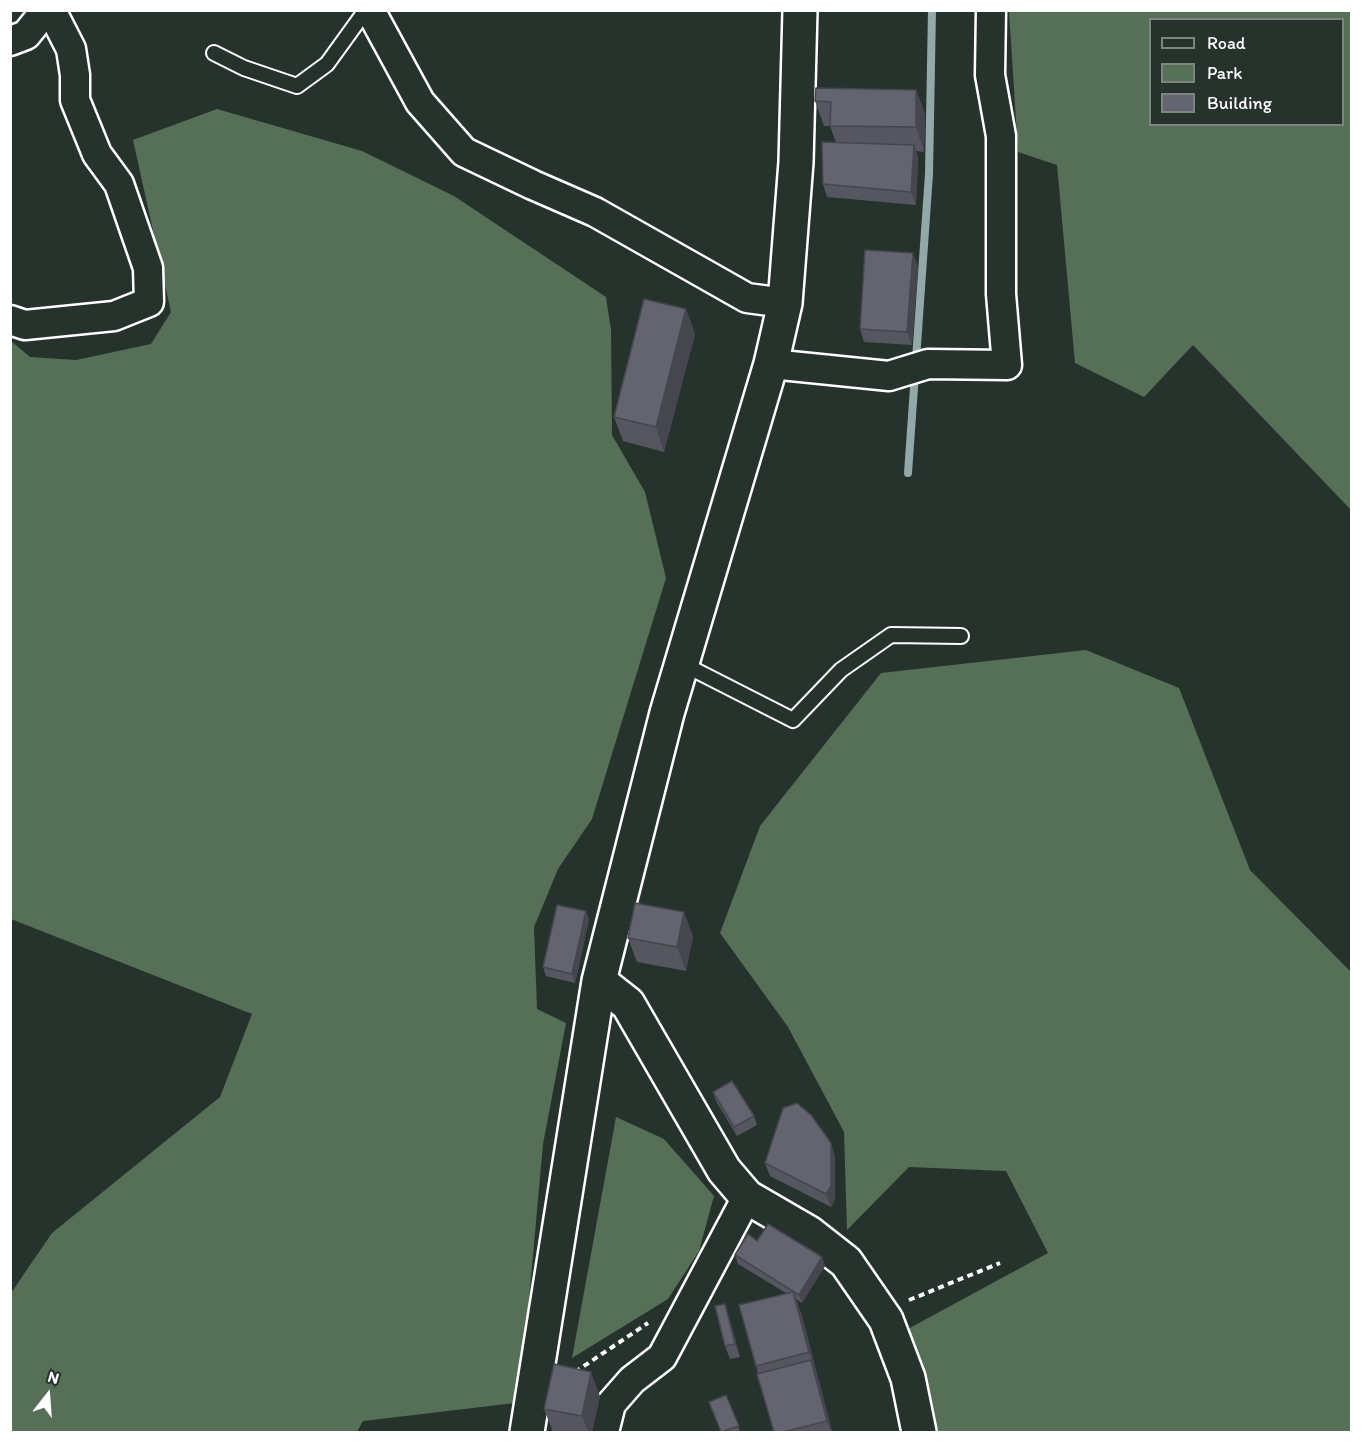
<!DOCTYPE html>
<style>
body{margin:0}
#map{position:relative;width:1362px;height:1443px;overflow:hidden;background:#26332d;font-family:Itim,sans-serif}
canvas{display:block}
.frame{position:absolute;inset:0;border:12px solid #fff;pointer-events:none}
.legend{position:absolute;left:1149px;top:18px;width:195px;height:108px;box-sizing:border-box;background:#26332d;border:2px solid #7d8581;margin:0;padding:8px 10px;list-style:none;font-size:18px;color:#fff}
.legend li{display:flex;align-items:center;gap:12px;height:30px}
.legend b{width:30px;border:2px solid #7d8581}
.north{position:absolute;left:18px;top:1365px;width:60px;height:60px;-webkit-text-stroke:4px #26332d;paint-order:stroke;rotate:17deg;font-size:16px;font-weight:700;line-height:24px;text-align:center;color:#fff}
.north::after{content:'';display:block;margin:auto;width:21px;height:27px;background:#fff;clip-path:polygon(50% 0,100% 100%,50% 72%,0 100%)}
</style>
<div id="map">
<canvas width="1362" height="1443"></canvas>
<div class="frame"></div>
<ul class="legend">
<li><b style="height:8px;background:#26332d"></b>Road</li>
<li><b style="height:16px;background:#557056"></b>Park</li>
<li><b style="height:16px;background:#646471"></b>Building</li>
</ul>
<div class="north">N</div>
</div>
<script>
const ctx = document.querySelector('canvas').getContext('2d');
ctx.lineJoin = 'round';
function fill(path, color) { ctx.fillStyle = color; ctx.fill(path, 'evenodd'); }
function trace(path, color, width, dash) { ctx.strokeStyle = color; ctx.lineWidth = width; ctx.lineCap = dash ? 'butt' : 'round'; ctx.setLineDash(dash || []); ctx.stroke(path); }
fill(new Path2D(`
 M1009 11H1351V510L1193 345 1144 397 1075 363 1057 165 1018 152ZM1150 20H1342V124H1150Z
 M217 109 362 151 454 196 606 297 611 330 612 435 645 492 666 578 592 819 558 869 534 927 537 1009 566 1023 543 1144 527 1322 515 1403 363 1421 357 1432H11V1293L52 1233 220 1097 252 1014 11 919 10 340 30 357 76 360 151 344 171 312 133 140Z
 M1086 650 1179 688 1250 870 1351 972V1432H930L906 1330 1048 1253 1006 1171 909 1167 847 1230 844 1132 788 1027 720 933 760 826 881 673Z
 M616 1117 664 1139 714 1196 699 1251 668 1299 572 1358Z`), '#557056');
trace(new Path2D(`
 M908 473 929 174 932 10`), '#92a8a9', 8);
const service = new Path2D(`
 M214 53 244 68 297 86 327 64 366 10
 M681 663 793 720 841 670 891 635 961 636`);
const minor = new Path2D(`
 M370 10 420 102 464 152 533 185 595 212 747 298 785 303
 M10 41 26 35 46 10
 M10 320 25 325 114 316 149 302 148 268 119 184 97 154 75 100V75L71 49 51 10
 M771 364 889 376 928 364 1007 365 1001 294V136L990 75 991 10
 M604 1432 611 1404 632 1380 662 1357 747 1197`);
const tertiary = new Path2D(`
 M599 981 628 1004 724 1170 747 1197 809 1233 846 1262 886 1320 908 1378 919 1432
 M527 1432 599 981 667 713 771 364 785 303 796 162 800 10`);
trace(service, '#fff', 18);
trace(minor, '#fff', 33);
trace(tertiary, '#fff', 38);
trace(new Path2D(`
 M909 1300 1000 1263
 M575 1372 648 1323`), '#fff', 4, [6, 4.5]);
trace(service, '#26332d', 14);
trace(minor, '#26332d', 28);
trace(tertiary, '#26332d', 33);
fill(new Path2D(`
 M916 90 925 114 924 152 916 151 918 158 916 205 827 197 823 184 836 143 830 126H824L815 101Z
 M918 266 912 345 864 342 860 329Z
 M686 309 695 334 664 452 623 441 614 417Z
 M586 911 589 920 575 983 546 976 543 967Z
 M693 936 686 971 637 962 628 938Z
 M713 1092 754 1116 757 1125 737 1136 716 1101Z
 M835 1156V1199L831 1207 770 1176 765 1163Z
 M757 1241 822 1257 825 1266 802 1303 796 1299 802 1316 832 1432H774L756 1366 786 1293 738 1264 735 1255Z
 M729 1317 740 1357 730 1359 725 1346Z
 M726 1395 740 1431 735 1432H721Z
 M600 1396 592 1432H553L544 1409Z`), '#565661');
fill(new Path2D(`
 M916 90 925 114 924 152 916 127Z
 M914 145 918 158 916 205 911 192Z
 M913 253 918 266 912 345 907 332Z
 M686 309 695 334 664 452 656 427Z
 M586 911 589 920 575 983 572 974Z
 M684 912 693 936 686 971 677 947Z
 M831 1143 835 1156V1199L831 1207 826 1194Z
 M822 1257 825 1266 802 1303 799 1295Z
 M793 1292 802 1316 817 1376 809 1352Z
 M725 1304 729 1317 740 1357 735 1344Z
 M811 1360 820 1384 832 1432H831L827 1421Z
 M591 1372 600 1396 592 1432H588L582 1416Z`), '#46464f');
const building = new Path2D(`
 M816 88 916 90V127L830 126 831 102 815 101Z
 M822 142 914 145 911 192 823 184Z
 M865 250 913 253 907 332 860 329Z
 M644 299 686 309 656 427 614 417Z
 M635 903 684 912 677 947 628 938Z
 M557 905 586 911 572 974 543 967Z
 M732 1081 754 1116 734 1127 713 1092Z
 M797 1103 811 1115 831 1143V1186L826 1194 765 1163 783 1108Z
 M768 1224 822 1257 799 1295 735 1255 748 1234 757 1241Z
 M793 1292 809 1352 756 1366 739 1305Z
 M725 1304 735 1344 725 1346 715 1306Z
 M811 1360 827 1421 783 1432H774L757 1374Z
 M554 1364 591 1372 582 1416 544 1409Z
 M726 1395 739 1426 721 1432 709 1402Z`);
fill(building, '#646471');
trace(building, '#46464f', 1.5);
</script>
